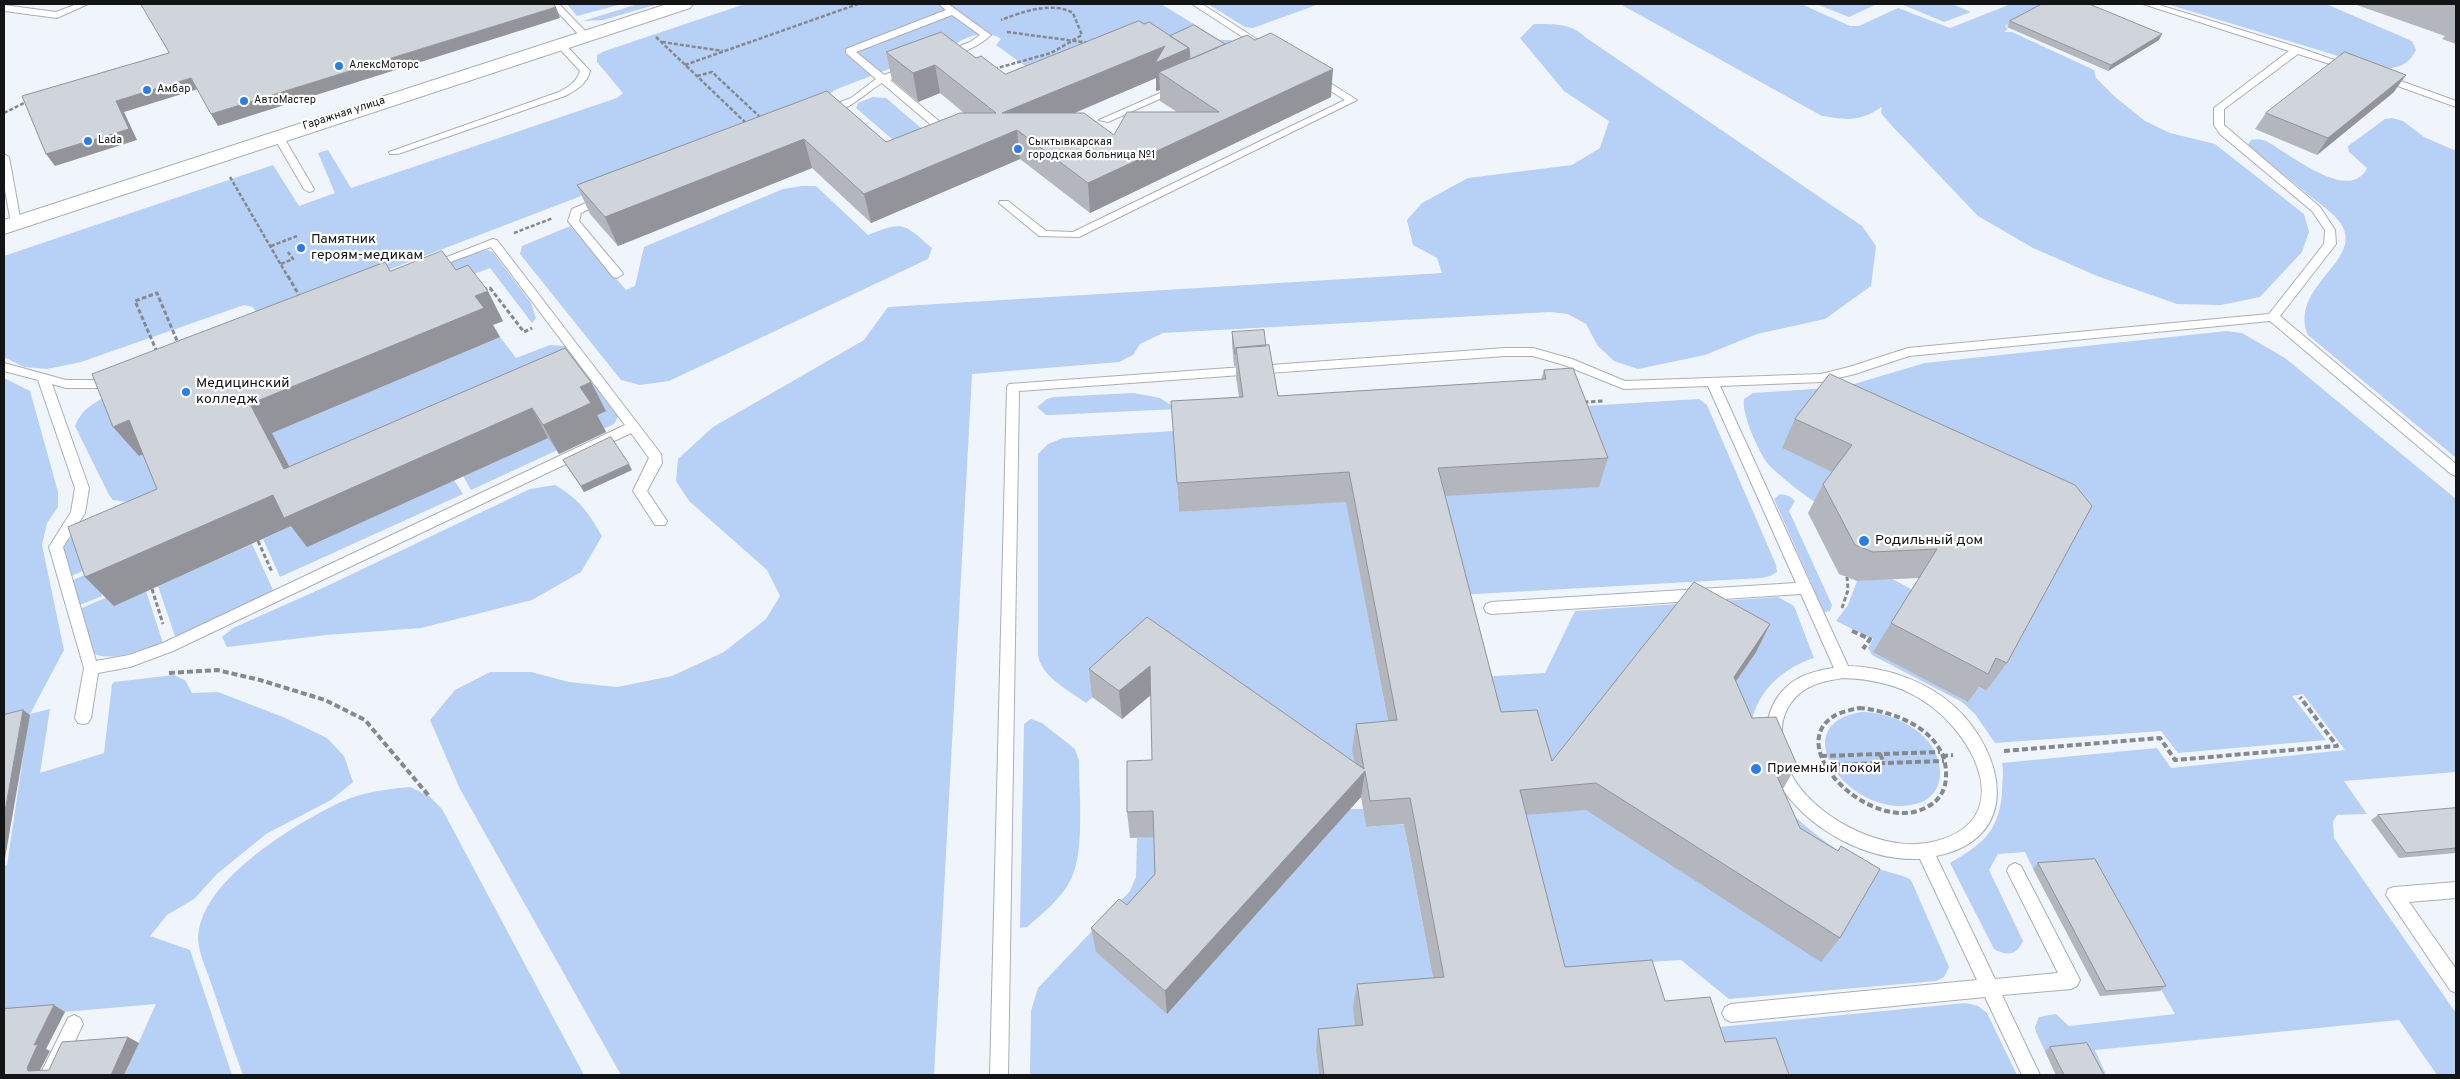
<!DOCTYPE html>
<meta charset="utf-8">
<style>
body{margin:0}
#map{position:relative;width:2460px;height:1079px;overflow:hidden;background:#f0f5fc;font-family:Overpass,sans-serif}
canvas{display:block}
.frame{position:absolute;inset:0;border:5px solid #121416;pointer-events:none}
</style>
<div id="map">
<canvas width="2460" height="1079"></canvas>
<div class="frame"></div>
</div>
<script>
const ctx = document.querySelector('canvas').getContext('2d');
ctx.lineJoin = 'round';
function fill(path, color) { ctx.fillStyle = color; ctx.fill(path, 'evenodd'); }
function trace(path, color, width, dash) { ctx.strokeStyle = color; ctx.lineWidth = width; ctx.lineCap = dash ? 'butt' : 'round'; ctx.setLineDash(dash || []); ctx.stroke(path); }
function drawText(font, color, halo, rows, align = 'center') {
  ctx.font = font + ' Overpass,sans-serif'; ctx.lineWidth = 4.5; ctx.setLineDash([]); ctx.textBaseline = 'middle'; ctx.strokeStyle = halo; ctx.fillStyle = color; for (const [text, x, y, turn = 0] of rows) {
    ctx.save(); ctx.translate(x, y); ctx.rotate((+turn || 0) * Math.PI / 180); ctx.textAlign = isNaN(turn) ? turn : align; if (halo) ctx.strokeText(text, 0, 0); ctx.fillText(text, 0, 0); ctx.restore();
  }
}
fill(new Path2D(`
 M567 4H622L577 16Z
 M638 4H658L603 20 583 21Z
 M745 4H1161L1220 40H1231L1240 45 1028 68 996 45 1001 39C990 31 971 34 959 42L837 89 826 96 824 103 273 314 258 315 253 307 244 305 81 362 47 369 24 367 4 357V256L273 165 299 206 335 193 318 153 328 150 351 188 617 98 623 93 597 62V55L605 51Z
 M1208 4H1319L1253 28 1245 27Z
 M1620 4H1801L1850 26H1859L1898 8 1950 28 2011 4H2047L2005 26 2008 29 2004 32H2012L2094 70 2096 78 2114 96 2145 121 2170 133 2215 144 2304 214 2309 232 2302 252 2260 297 2221 305 2177 304 2097 276 2033 248 1978 216 1893 127 1881 113 1882 107C1858 122 1849 120 1822 116Z
 M1816 4H1877L1849 17Z
 M1901 4H1952L1971 12 1944 22Z
 M2167 4H2326L2412 41 2416 50C2408 66 2398 68 2381 69Z
 M1534 24C1552 24 1572 23 1585 37L1862 226 1876 246 1871 286 1825 319 1757 334 1705 355 1638 369 1614 361 1598 346 1586 324 1568 314 1550 312 1163 333 1140 344 1133 355 1119 362 972 374 934 1075H621L460 789 430 720 455 690 490 672H531L569 682 617 687 672 676 724 652 766 619 780 596 767 570 689 501 676 481 678 459 713 427 864 340 888 307 1442 273 1437 258 1413 245 1407 220 1422 203 1468 178 1572 165 1600 148 1609 121 1564 91 1520 38Z
 M873 97 886 98 928 134 899 145 856 108 858 103Z
 M2392 118 2403 121 2424 137 2456 151V458L2308 335C2288 286 2365 261 2341 224 2334 213 2320 204 2310 196 2289 179 2268 162 2248 145L2251 140C2256 139 2261 139 2266 141 2286 151 2350 205 2367 168L2349 152 2348 146 2385 119Z
 M802 186H816L868 235C904 220 904 224 932 248L928 259 669 381 640 385 621 380 520 254 522 246 570 226 626 290 635 286 644 247 783 189Z
 M488 250 493 252 531 303 536 318 532 323 490 268 407 300 238 344 474 253Z
 M2227 331 2242 333 2285 358 2456 499V772L2344 781 2367 814 2337 815 2333 822 2334 838 2456 1013V1075H2437L2399 1020 2095 1050 2106 1075H2056L2036 1032 2035 1027 2039 1017 2056 1014 2069 1026 2175 1014 2089 864 2033 869 2025 852 1998 854 1989 870 2023 941C2016 956 2007 956 1994 949L1950 863C1982 844 1998 833 2002 794 2002 783 2004 774 2002 763L2157 748 2171 768 2345 750 2303 694 2292 696 2326 740 2178 753 2161 731 1995 743 1975 714 1962 702 1872 655 1868 648 1873 639 1836 621 1848 605 1857 581 1892 579 1917 592 1976 686 1986 691 2071 535 1782 448 1833 472 1817 503C1806 497 1777 474 1768 464 1759 453 1741 413 1744 399L1753 393 1844 387 1925 363Z
 M500 337 516 358 550 345 566 346 619 415 614 424 471 490 463 476 306 499 272 433Z
 M4 378 30 391 58 492V507L47 523 42 545 64 650 30 714 50 709 40 773 104 753 112 684 114 682 174 675 185 680 192 693 218 692 283 717 327 738 344 756 353 782 331 800 266 834 217 874 194 899 167 915 150 936 190 950 232 1075H124L156 1004 4 1017V867L7 865 29 716 4 723Z
 M1134 393 1160 398 1177 409 1051 415H1046L1037 407 1047 399 1054 397Z
 M110 394 139 456 154 450 254 441 99 564 67 578 60 549 65 542 128 502 113 500 109 495 75 426C82 409 94 403 110 394Z
 M1699 399 1707 405 1776 565 1777 572 1770 576 1761 578 1458 595 1426 497 1569 407Z
 M1173 431 1179 512 1355 501 1349 515 1393 748 1358 783 1150 646 1086 703C1069 690 1042 678 1038 655V454L1048 444 1063 438Z
 M454 480 463 494 280 577 263 539 296 524Z
 M555 485C579 499 588 512 602 536L581 572 532 600 421 628 326 635 227 647 222 637 233 628 325 587 530 489Z
 M1780 494 1789 496 1795 501 1789 511 1832 605 1830 611 1824 612 1774 499Z
 M252 544 274 592 176 639 158 586Z
 M94 571 102 596 75 607 68 582Z
 M146 591 163 643C147 649 105 665 91 651 85 645 80 620 77 610L110 596 114 606Z
 M1778 597 1794 606 1814 658C1785 667 1758 690 1752 721L1557 770 1494 740 1478 677 1545 673 1575 611Z
 M1862 712C1894 712 1939 734 1940 771 1941 785 1933 799 1919 803 1853 824 1779 724 1862 712Z
 M1031 719 1042 723 1075 749 1079 761C1079 792 1085 852 1071 879 1062 898 1043 913 1027 927L1020 928 1024 724Z
 M410 787 429 796 442 809 584 1075H243C232 1045 222 1016 212 986 208 973 201 959 199 946 189 886 298 822 343 801 364 792 387 789 410 787Z
 M1544 794 1823 872 1785 808C1807 827 1829 848 1857 860 1867 864 1878 869 1889 872 1898 875 1903 875 1911 880L1949 967 1944 977 1936 981 1729 999 1681 960 1549 968 1497 817Z
 M1350 809H1363L1366 827 1420 823 1406 835 1433 978 1358 1047 1316 1051 1319 1075H1030L1031 1011 1038 988 1130 891 1136 877 1137 838Z
 M1966 1003 1978 1006 1987 1013 2017 1075H1764L1698 1029Z`), '#b6d0f6');
const service = new Path2D(`
 M77 4H88L57 18 4 11V5L56 12Z
 M550 4H559L588 34V38H582Z
 M939 4H948L991 35C982 44 954 59 942 57V53L970 42 980 35 952 15 856 52 884 75 906 67H912V71L890 80 952 132V136H944L882 83C866 92 843 117 822 113V109L851 98 876 79 846 53V49L946 10Z
 M1192 4H1202L1266 45 1258 47Z
 M2143 4H2156L2300 48 2354 67 2349 70 2298 54 2224 109V125L2320 207 2335 230 2336 244 2280 316 2456 464V476L2451 474 2270 321 1909 356 1855 374 1821 382 1720 386 1848 666C1886 667 1927 681 1955 707 2006 755 2022 839 1936 856L1995 979 2058 973 2007 871 2009 866 2015 863 2021 866 2077 974 2080 980 2077 986 2071 989 2002 995 2040 1075H2022L1985 997 1731 1022 1725 1019 1722 1013 1725 1007 1731 1004 1977 980 1920 859C1868 861 1813 832 1783 790 1761 758 1758 708 1791 683 1803 674 1819 670 1834 668L1801 594 1491 614 1486 612 1484 608 1486 604 1491 602 1796 583 1708 386 1624 389 1564 365 1533 356H1505L1019 391 1008 1075H990L1007 387 1009 384 1505 348H1533L1572 359 1625 381 1821 374 1849 367 1908 348 2269 314 2324 244 2325 230 2312 211 2220 134 2214 125V108L2289 51ZM1843 678C1871 679 1898 684 1922 700 1977 734 2021 826 1927 843 1879 851 1812 816 1790 772 1783 759 1781 743 1782 728 1783 709 1796 692 1814 685 1823 681 1833 680 1843 678Z
 M557 42H563L590 71C587 84 576 90 565 96L398 154H390L389 152 559 92C568 87 577 82 580 71L557 46Z
 M1313 76H1319L1357 100 1079 237 1039 236 999 203 1000 201H1008L1046 231 1073 232 1345 100 1313 80Z
 M2381 76H2387L2456 101V107L2381 80Z
 M1174 87 1182 89 1108 122 1099 120Z
 M278 133 283 136 314 189 313 191 309 192 304 189 273 136Z
 M4 154 9 157 21 223 16 226 11 223 4 185Z
 M604 195 608 196V200L581 213 579 221 621 271 623 274 617 278 613 277 568 221 572 209Z
 M493 239 497 240 661 454 662 463 647 491 667 521 665 525H655L633 491 649 458 631 433 173 651 130 667 98 673 91 718 88 723 83 724 78 723 75 718 84 668 49 547 71 512 75 488 38 380 4 371V363L66 380H115L121 384 115 388H66L52 384 89 488 85 513 63 547 96 661 129 655 163 643 625 425 491 247 434 268 430 270 424 266Z
 M2456 882V898L2409 902 2456 969V993L2450 990 2386 895 2388 889 2394 887Z
 M74 1015 80 1018 83 1024 59 1075H40L68 1018Z`);
const tertiary = new Path2D(`
 M667 4H693L690 8 4 234V220Z`);
trace(service, '#aaafb5', 2);
trace(tertiary, '#aaafb5', 2);
trace(new Path2D(`
 M1007 32 1090 43
 M656 37 747 124
 M662 42 723 51
 M685 65 858 4
 M994 69 1051 53 1082 35 1073 13C1052 1 1022 12 1001 20
 M697 76 712 72 762 119
 M4 113 28 101
 M230 177 288 277
 M514 233 553 218
 M271 246 297 236
 M281 264 293 259 288 252`), '#85898d', 2.5, [4, 2]);
trace(new Path2D(`
 M288 276 300 297
 M483 290 490 288 524 332 532 328
 M157 352 135 301 157 293 178 343
 M1584 402 1603 401
 M258 541 272 572
 M152 589 163 624
 M1842 608 1848 590 1847 577`), '#85898d', 3, [4.5, 2.5]);
trace(new Path2D(`
 M1852 631 1870 639 1863 649
 M169 673 217 670 260 680 325 700 365 720 429 796
 M1859 708C1896 711 1948 732 1946 776 1946 790 1939 801 1927 807 1873 837 1782 748 1834 716 1840 712 1851 710 1859 708Z
 M2004 751 2160 738 2175 760 2337 746 2300 697
 M1880 754 1884 763
 M1821 756 1940 752
 M1942 756 1953 755
 M1825 765 1944 761`), '#85898d', 4, [6, 3]);
fill(service, '#fff');
fill(tertiary, '#fff');
fill(new Path2D(`
 M2354 4H2456V44L2442 39 2445 36Z
 M2010 21 2159 40 2108 71 2007 27Z
 M1170 36 1225 44 1331 97 1090 213 1020 159 871 223 812 168 618 246 590 214 577 185 827 91 886 142 964 113 940 93 918 102 892 80 886 52 976 58 1005 74ZM1156 78V91L1160 90V101L1177 112 1114 135 1075 113Z
 M2394 92 2317 155 2255 129 2266 113Z
 M456 270 503 321 493 325 500 337 272 433 289 467 565 348 606 411 597 415 606 432 559 454 548 438 307 547 291 526 114 606 85 577 157 489 143 454 139 456 390 271Z
 M1232 332 1266 346 1278 396 1541 380 1544 370 1608 458 1599 487 1445 496 1501 712 1552 761 1770 624 1756 652 1736 682 1752 718 1797 765 1783 789 1800 828 1837 851 1841 846 1840 938 1821 962 1586 810 1526 815 1565 967 1665 1001 1725 1042 1789 1075H1319L1316 1051 1318 1029 1355 1026 1353 1007 1357 984 1433 978 1404 824 1366 827 1361 797 1167 1014 1096 952 1091 928 1127 905 1155 874 1154 837 1130 838 1127 812 1152 760 1151 695 1122 719 1092 697 1089 669 1355 763 1352 751 1356 724 1388 721 1346 502 1179 512 1171 401 1239 397 1236 377V366H1234L1232 343Z
 M1830 374 2007 663 1986 691 1979 687 1968 702 1873 652 1919 578 1857 581 1839 574 1808 513 1823 484 1832 472 1782 448 1795 419Z
 M563 460 632 470 584 492Z
 M2456 808V853L2399 858 2371 820 2378 815Z
 M2038 863 2166 986 2160 991 2100 996 2033 869Z
 M2050 1047 2104 1075H2056L2045 1051Z`), '#b3b6bc');
fill(new Path2D(`
 M556 7 560 18 218 126 211 114Z
 M2162 34 2159 40 2108 71 2111 65Z
 M1165 46 1189 48 1190 77 1159 72 1160 90 1156 91V78L1022 135 1017 130 1020 159 871 223 864 194 1002 113Z
 M935 65 940 93 918 102 913 73Z
 M1333 69 1331 97 1090 213 1088 183Z
 M2406 75 2394 92 2317 155 2328 138Z
 M191 78 198 89 124 112 137 140 55 166 46 154 116 101Z
 M804 139 812 168 618 246 605 217Z
 M488 291 503 321 493 325 500 337 272 433 306 499 284 469 250 404 475 296Z
 M591 382 606 411 597 415 606 432 559 454 543 425 580 387Z
 M532 408 548 438 307 547 291 526 114 606 85 577 273 495Z
 M129 420 154 450 139 456 113 427Z
 M629 464 632 470 584 492 581 486Z
 M1770 624 1756 652 1720 704 1734 677Z
 M1150 666 1152 694 1122 719 1119 691Z
 M23 710 30 715 4 864V817Z
 M1365 771 1361 797 1167 1014 1165 991Z
 M54 1005 65 1012 46 1049 50 1051 38 1074 28 1071 27 1068 34 1045Z
 M128 1037 139 1043 124 1075H111Z`), '#929499');
const building = new Path2D(`
 M141 4H553L556 7 211 114 191 78 116 101 129 129 46 154 22 96 169 53Z
 M2042 4H2089L2162 34 2111 65 2010 21Z
 M1139 21 1144 24 1149 22 1189 48 1155 63 1165 46 1002 113H1084L1114 135 1127 112H1219L1159 72 1247 35 1255 40 1271 33 1333 69 1088 183 1017 130 864 194 804 139 605 217 577 185 827 91 886 142 960 113H996L935 65 913 73 886 52 941 32 976 58 981 56 1005 74Z
 M1194 25 1225 44 1191 59 1190 58 1189 48 1170 36Z
 M2345 52 2406 75 2328 138 2266 113Z
 M442 251 456 270 468 265 488 291 475 296 484 308 250 404 284 469 565 348 591 382 580 387 591 403 543 425 532 408 284 518 273 495 85 577 68 527 157 489 129 420 113 427 92 374 385 262 390 271Z
 M1264 330 1266 346 1236 348V354H1235L1232 332Z
 M1269 345 1278 396 1546 379 1544 370 1573 368 1608 458 1438 468 1501 712 1537 710 1552 761 1694 582 1770 624 1734 677 1752 718 1776 717 1797 765 1773 767 1800 828 1838 851 1841 846 1880 869 1840 938 1596 783 1520 790 1565 967 1652 960 1665 1001 1710 997 1725 1042 1776 1038 1789 1075H1324L1318 1029 1363 1025 1357 984 1444 977 1410 798 1370 801 1365 771 1165 991 1091 928 1119 899 1127 905 1155 874 1153 811 1127 812V761L1152 760 1150 666 1119 691 1089 669 1147 617 1364 769 1356 724 1397 720 1349 472 1177 483 1171 401 1243 397 1236 348Z
 M1830 374 2075 485 2092 506 2007 663 1996 658 1988 674 1891 623 1937 549 1873 552 1855 545 1823 484 1852 445 1795 419Z
 M611 437 629 464 581 486 563 460Z
 M23 710 4 817V715Z
 M2456 808V848L2406 853 2378 815Z
 M2095 859 2166 986 2106 991 2038 863Z
 M54 1005 34 1045 38 1044 27 1068 28 1071 49 1070 62 1042 128 1037 111 1075H4V1009Z
 M2087 1043 2104 1075H2064L2050 1047Z`);
fill(building, '#d0d4db');
trace(building, '#929499', 1);
for (const [x, y, r, color] of [
 [339,66,5,"#2a7de8"],
 [147,90,5,"#2a7de8"],
 [244,101,5,"#2a7de8"],
 [88,141,5,"#2a7de8"],
 [1018,149,5,"#2a7de8"],
 [301,248,5,"#2a7de8"],
 [186,392,5,"#2a7de8"],
 [1864,541,6,"#2a7de8"],
 [1756,769,6,"#2a7de8"]
]) { const dot = new Path2D(); dot.arc(x, y, r, 0, 2 * Math.PI); ctx.fillStyle = color; ctx.fill(dot); trace(dot, '#fff', 2); }
drawText('11px', '#121416', '#fff', [
 ["АлексМоторс",349,66],
 ["Амбар",157,90],
 ["АвтоМастер",254,101],
 ["Lada",98,141],
 ["Сыктывкарская",1028,143],
 ["городская больница №1",1028,156]
], 'left');
drawText('11px', '#121416', '#fff', [
 ["Гаражная улица",344,114,-18]
]);
drawText('14px', '#121416', '#fff', [
 ["Памятник",311,240],
 ["героям-медикам",311,256],
 ["Медицинский",196,384],
 ["колледж",196,400],
 ["Родильный дом",1875,541],
 ["Приемный покой",1767,769]
], 'left');
</script>
